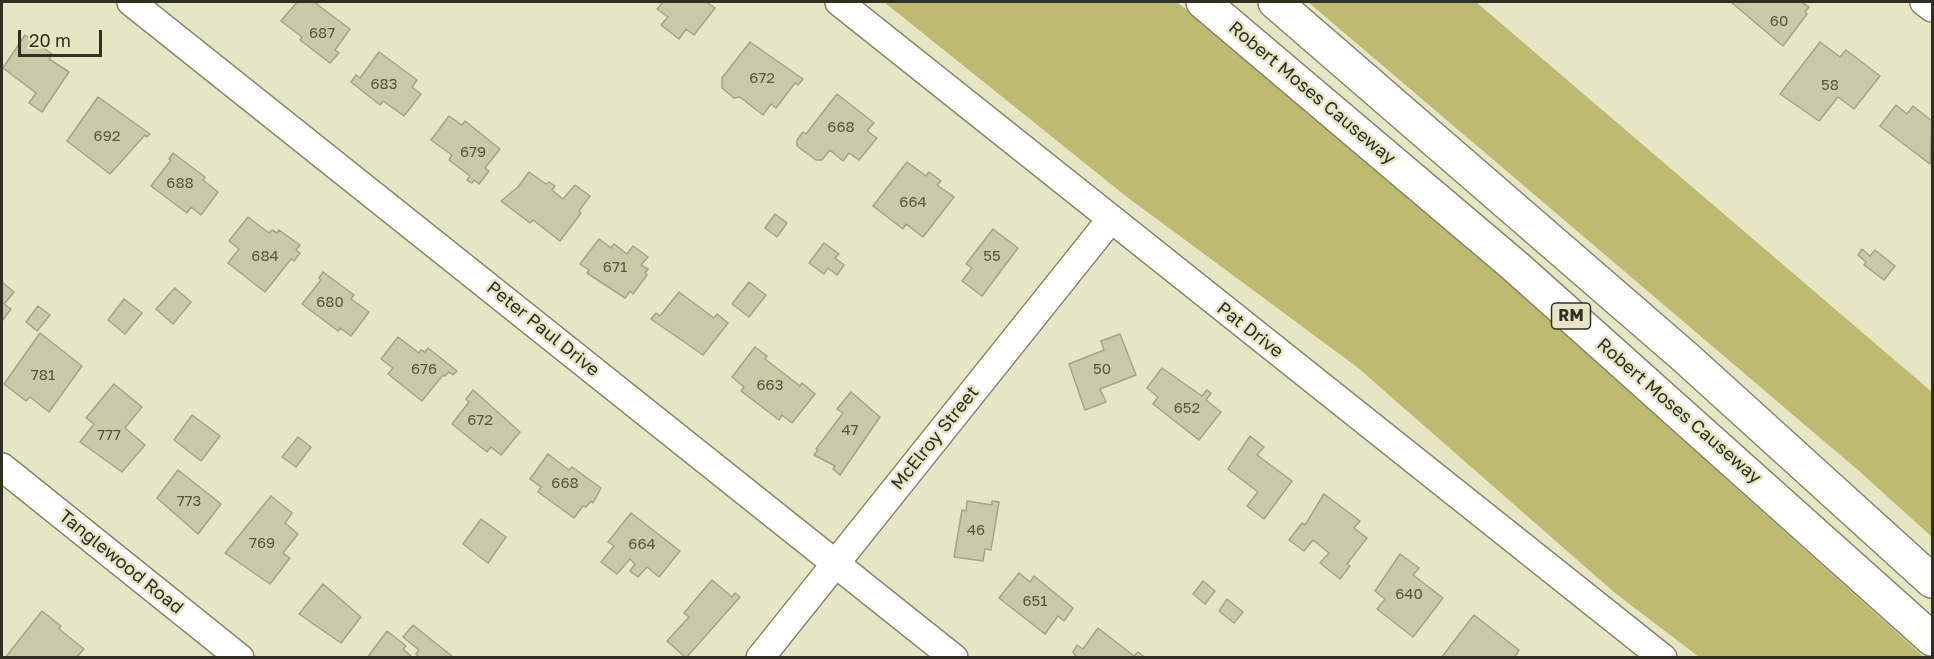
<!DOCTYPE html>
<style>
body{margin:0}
#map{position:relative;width:1934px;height:659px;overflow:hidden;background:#e7e6c4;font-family:"Golos Text",sans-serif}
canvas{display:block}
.frame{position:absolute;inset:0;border:3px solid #2f2f22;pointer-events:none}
.scale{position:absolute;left:18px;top:30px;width:84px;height:27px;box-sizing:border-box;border:3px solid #2f2f22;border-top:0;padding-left:8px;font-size:18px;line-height:21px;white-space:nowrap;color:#2f2f22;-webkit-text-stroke:4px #e7e6c4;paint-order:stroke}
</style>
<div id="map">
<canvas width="1934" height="659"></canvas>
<div class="frame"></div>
<div class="scale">20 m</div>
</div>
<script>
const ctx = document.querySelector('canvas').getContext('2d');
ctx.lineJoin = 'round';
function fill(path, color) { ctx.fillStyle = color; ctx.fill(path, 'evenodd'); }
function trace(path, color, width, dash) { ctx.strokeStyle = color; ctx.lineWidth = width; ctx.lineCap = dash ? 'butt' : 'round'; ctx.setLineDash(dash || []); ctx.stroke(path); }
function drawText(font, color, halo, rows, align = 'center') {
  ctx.font = font + ' "Golos Text",sans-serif'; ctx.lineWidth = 5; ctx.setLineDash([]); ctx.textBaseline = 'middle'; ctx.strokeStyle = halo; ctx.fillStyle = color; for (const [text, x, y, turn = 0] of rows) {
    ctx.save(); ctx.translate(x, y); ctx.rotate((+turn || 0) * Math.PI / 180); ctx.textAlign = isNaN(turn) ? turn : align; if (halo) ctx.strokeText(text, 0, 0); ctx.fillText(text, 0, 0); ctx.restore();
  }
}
fill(new Path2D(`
 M884 2H1177L1440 222 1924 657H1699L1615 593 1357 367 1127 197Z
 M1308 2H1476L1932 392V537L1859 471Z`), '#bebb71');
const building = new Path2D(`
 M297 2H314L350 29 335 50 339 53 330 63 300 40 302 37 281 21Z
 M663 2H706L715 8 694 35 686 29 679 39 661 25 668 17 657 9Z
 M1731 2H1801L1809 7 1805 12 1807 14 1783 46Z
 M25 35 52 54 49 59 69 72 42 112 29 103 36 93 3 68Z
 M750 42 803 79 798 85 795 83 776 108 771 104 763 115 740 97 734 98 722 88V78Z
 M1820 42 1840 57 1846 50 1880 76 1854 109 1838 97 1819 121 1780 94Z
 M379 52 417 80 412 87 421 94 404 116 383 101 380 105 351 82 356 75 360 78Z
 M837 94 874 123 867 131 877 138 859 160 849 153 843 161 830 150 822 160H816L797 146V140L803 132 806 134Z
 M98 97 150 134 147 137 145 135 110 174 67 141Z
 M1896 105 1907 114 1913 106 1932 121 1930 164 1880 126Z
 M449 116 462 125 465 121 500 149 485 168 489 171 479 184 474 180 472 183 467 180 470 176 449 160 452 155 431 140Z
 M173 153 205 177 203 180 218 192 201 215 191 207 187 213 151 186 171 160 169 159Z
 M907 162 926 176 929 172 941 181 937 185 954 197 923 237 906 224 903 229 873 206Z
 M529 172 546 184 549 182 555 186 552 190 563 199 575 185 590 196 579 211 581 213 560 241 533 220 530 223 501 201 518 187Z
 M775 214 787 223 777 237 765 228Z
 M248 217 269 233 272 230 277 233 279 230 300 245 296 250 300 253 294 261 291 259 265 292 228 263 239 249 229 241Z
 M993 229 1018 248 982 296 962 281 972 268 966 264Z
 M599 239 611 248 614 244 627 254 633 246 648 257 641 265 648 269 645 273 647 275 633 294 630 291 625 298 587 273 589 270 580 264Z
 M824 243 839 254 835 258 844 265 837 275 828 268 824 274 809 263Z
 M1862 249 1870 256 1875 250 1895 266 1884 280 1864 265 1866 262 1858 255Z
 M323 272 354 295 351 299 369 312 351 336 340 328 338 331 302 304 321 280 319 278Z
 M2 282 14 292 4 304 11 309 2 321Z
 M749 282 766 295 749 317 732 304Z
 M175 288 191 302 173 324 156 309Z
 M679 292 714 318 717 314 728 323 703 355 651 319 656 313 660 316Z
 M124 299 142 313 125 334 108 320Z
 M38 306 50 315 37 331 26 322Z
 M40 333 82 366 49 412 30 397 26 401 4 384Z
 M1120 334 1136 375 1100 389 1106 402 1085 410 1069 364 1104 350 1101 341Z
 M398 337 419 353 421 350 425 352 428 348 457 371 453 375 449 372 445 376 443 375 422 401 388 374 393 368 381 359Z
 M755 347 767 356 765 359 800 386 802 383 815 394 792 423 782 415 779 420 741 391 744 387 732 377Z
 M1162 368 1202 396 1207 390 1211 393 1206 400 1221 412 1199 440 1153 404 1158 397 1147 388Z
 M114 384 142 407 125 428 145 445 122 472 80 442 94 424 86 418Z
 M473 390 520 432 501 455 491 447 487 452 452 424 469 402 466 399Z
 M851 392 880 417 840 475 833 469 835 466 814 455 818 450 816 449 843 413 837 409Z
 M192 415 220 436 201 461 174 440Z
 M1250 436 1264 447 1257 455 1292 481 1264 519 1247 506 1258 492 1228 469Z
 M298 437 311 447 296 467 282 457Z
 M548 454 569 470 572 467 601 488 593 503 591 501 586 507 583 506 574 518 538 492 541 487 530 479Z
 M178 470 221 504 198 534 157 498Z
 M1324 494 1360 521 1354 528 1367 538 1347 564 1350 566 1340 579 1320 563 1329 553 1313 540 1304 551 1289 540 1302 523 1305 525Z
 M271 496 292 513 285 523 298 534 283 553 290 558 270 584 225 553Z
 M967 501 992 505V501L999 502 991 550 985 549 983 561 954 557 962 510 966 511Z
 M631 513 680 551 659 577 647 567 638 577 630 571 635 564 630 559 617 574 601 562 614 546 608 542Z
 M481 519 506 537 488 563 463 544Z
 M1400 554 1419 568 1413 575 1443 598 1413 637 1377 609 1385 599 1375 591Z
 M1019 573 1030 582 1034 576 1073 608 1064 621 1058 616 1045 634 999 598Z
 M712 580 732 597 735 593 740 597 686 658 667 641 689 617 684 613Z
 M1203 581 1215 591 1205 604 1193 594Z
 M323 584 361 617 341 643 299 614Z
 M1227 599 1243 612 1234 623 1219 611Z
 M42 611 61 626 59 629 84 649 76 658H5Z
 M1474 615 1519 650 1514 658H1441Z
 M413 625 453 657 420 658 416 654 419 650 403 637Z
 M1098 628 1134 656 1138 652 1146 658H1077L1073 652 1077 645 1083 649Z
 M387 631 406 646 403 649 413 658H367Z`);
fill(building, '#cbcaa8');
trace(building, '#a5a484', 1.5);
const street = new Path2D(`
 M131 2 954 658
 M839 2 1663 658
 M1924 2 1932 8
 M2 467 240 658
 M760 658 1111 219`);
const highway = new Path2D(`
 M1203 2 1515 266 1932 639
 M1275 2 1685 357 1932 581`);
trace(street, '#878667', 30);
trace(highway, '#878667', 36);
trace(street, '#fff', 27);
trace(highway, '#fff', 33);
drawText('15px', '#565644', null, [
 ["60",1779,21],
 ["687",322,33],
 ["672",762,78],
 ["683",384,84],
 ["58",1830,85],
 ["668",841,127],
 ["692",107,136],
 ["679",473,152],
 ["688",180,183],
 ["664",913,202],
 ["684",265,256],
 ["55",992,256],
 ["671",615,267],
 ["680",330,302],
 ["676",424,369],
 ["50",1102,369],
 ["781",43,375],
 ["663",770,385],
 ["652",1187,408],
 ["672",480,420],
 ["47",850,430],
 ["777",109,435],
 ["668",565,483],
 ["773",189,501],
 ["46",976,530],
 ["769",262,543],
 ["664",642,544],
 ["640",1409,594],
 ["651",1035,601]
]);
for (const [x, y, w] of [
 [1571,316,39]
]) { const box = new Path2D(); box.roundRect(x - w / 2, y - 13, w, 26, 4.5); ctx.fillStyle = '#e7e6c4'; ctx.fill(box); trace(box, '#2f2f22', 1.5); }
drawText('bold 16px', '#2f2f22', null, [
 ["RM",1571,316]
]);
drawText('18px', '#2f2f22', '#e7e6c4', [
 ["Robert Moses Causeway",1312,93,40],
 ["Peter Paul Drive",543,329,39],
 ["Pat Drive",1250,330,38],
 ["Robert Moses Causeway",1679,411,41],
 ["McElroy Street",935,438,-51],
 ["Tanglewood Road",121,562,39]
]);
</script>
